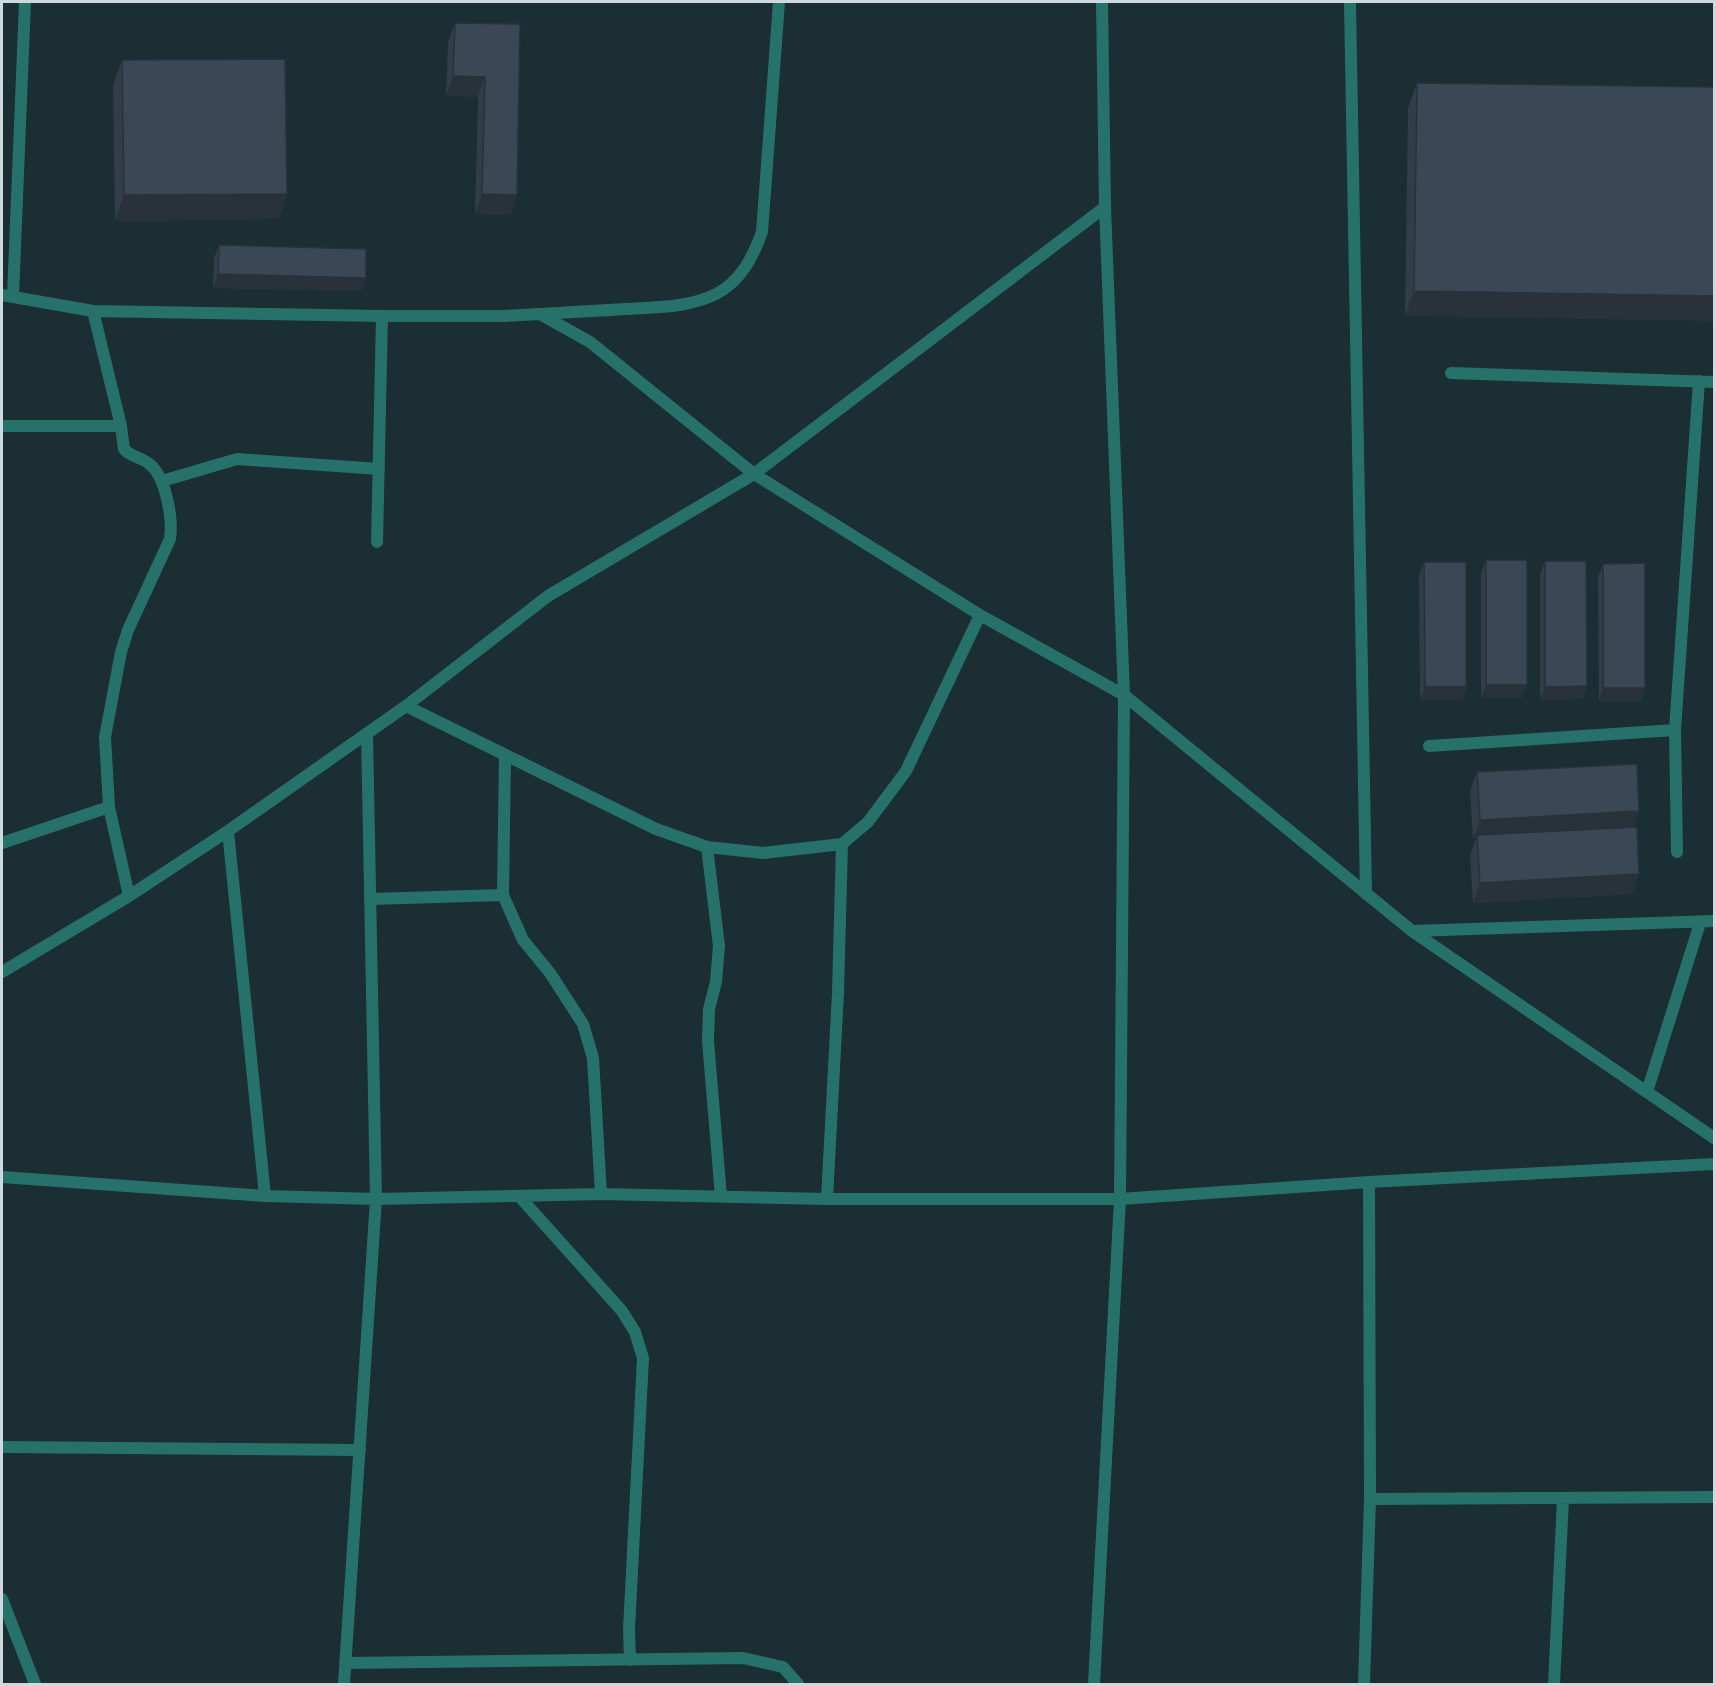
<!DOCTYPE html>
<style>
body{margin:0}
#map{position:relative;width:1716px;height:1686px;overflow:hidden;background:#1a2e34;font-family:"Archivo Narrow",sans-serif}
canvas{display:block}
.frame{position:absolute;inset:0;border:3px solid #cdd9dc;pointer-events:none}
</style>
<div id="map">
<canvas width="1716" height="1686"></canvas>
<div class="frame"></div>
</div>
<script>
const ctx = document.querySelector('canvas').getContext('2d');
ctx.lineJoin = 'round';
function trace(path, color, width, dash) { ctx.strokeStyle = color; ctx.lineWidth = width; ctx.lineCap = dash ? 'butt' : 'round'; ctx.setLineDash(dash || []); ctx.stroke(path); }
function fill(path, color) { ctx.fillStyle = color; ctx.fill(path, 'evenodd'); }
trace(new Path2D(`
 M1451 373 1714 382
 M1429 746 1675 730
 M1677 852 1675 730 1699 381`), '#26726b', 12);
trace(new Path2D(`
 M1350 2 1366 894
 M2 295 93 311 382 316H504L540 314 590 342 754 474 980 615 1124 695 1412 931 1714 1138
 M13 296 25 2
 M93 311 121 426 124 449C131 457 140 457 148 463 166 475 173 519 170 539L128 630 121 652 105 737 109 807 129 896
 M541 314C569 312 597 311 625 309 655 307 688 308 716 294 741 281 753 257 762 232L779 2
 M2 426H121
 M162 481 237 459 379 469
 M377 542 382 316
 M406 706 656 829 707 847 763 853 842 844 868 822 906 771 980 615
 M505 755 503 895 523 940 550 973 583 1024 593 1058 601 1194
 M228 831 265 1196
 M2 843 109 807
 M707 847 719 946 716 982 709 1009 708 1041 721 1196
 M370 899 503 895
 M1412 931 1714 921
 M2 972 129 896 228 831 406 706 548 596 754 474 1105 207
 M1647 1092 1700 923
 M2 1177 265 1196 376 1199 601 1194 827 1199H1120L1369 1182 1714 1164
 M519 1196 622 1311 635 1332 643 1358 629 1629 630 1660
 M827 1199 838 993 842 844
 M2 1447 360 1450
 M1370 1499 1714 1497
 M2 1599 35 1684
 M345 1663 743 1658 783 1667 798 1684
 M344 1684 376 1199 367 734
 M1094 1684 1120 1199 1124 695 1105 207 1102 2
 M1364 1684 1370 1499 1369 1182
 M1554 1684 1563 1499`), '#26726b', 12);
fill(new Path2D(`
 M455 23 520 24 517 195 510 215 475 214 478 97 446 95 448 42Z
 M122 60 287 194 278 219 115 221 113 85Z
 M1417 83 1714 87 1405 316 1408 108Z
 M219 245 366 278 361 291 213 288 214 258Z
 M1486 560 1522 698H1481V574Z
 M1545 561 1587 686 1582 699 1540 700V575Z
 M1424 562 1466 687 1462 700H1420L1419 576Z
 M1603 564 1641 701H1599L1598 577Z
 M1477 772 1639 811 1633 827 1632 894 1473 903 1470 855 1476 839H1473L1470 791Z`), '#323d48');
fill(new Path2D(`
 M453 76 485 77 478 97 446 95Z
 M287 194 278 219 115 221 124 195Z
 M482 194 517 195 510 215 475 214Z
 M218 274 366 278 361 291 213 288Z
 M1414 291 1714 296V321L1405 316Z
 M1486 685H1527L1522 698H1481Z
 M1587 686 1582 699 1540 700 1545 687Z
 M1425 687H1466L1462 700H1420Z
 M1603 688H1645L1641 701H1599Z
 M1639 811 1632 830 1477 835 1476 839H1473L1480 820Z
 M1639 874 1632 894 1473 903 1480 883Z`), '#29323b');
const building = new Path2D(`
 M455 23 520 24 517 195 482 194 485 77 453 76Z
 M285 59 287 194 124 195 122 60Z
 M1417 83 1714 87V296L1414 291Z
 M219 245 366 249V278L218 274Z
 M1486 560H1527V685H1486Z
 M1545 561H1586L1587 686 1545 687Z
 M1424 562H1466V687H1425Z
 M1645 563V688H1603V564Z
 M1637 764 1639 811 1480 820 1477 772Z
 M1637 827 1639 874 1480 883 1477 835Z`);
fill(building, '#3a4754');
trace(building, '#29323b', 1.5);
</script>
